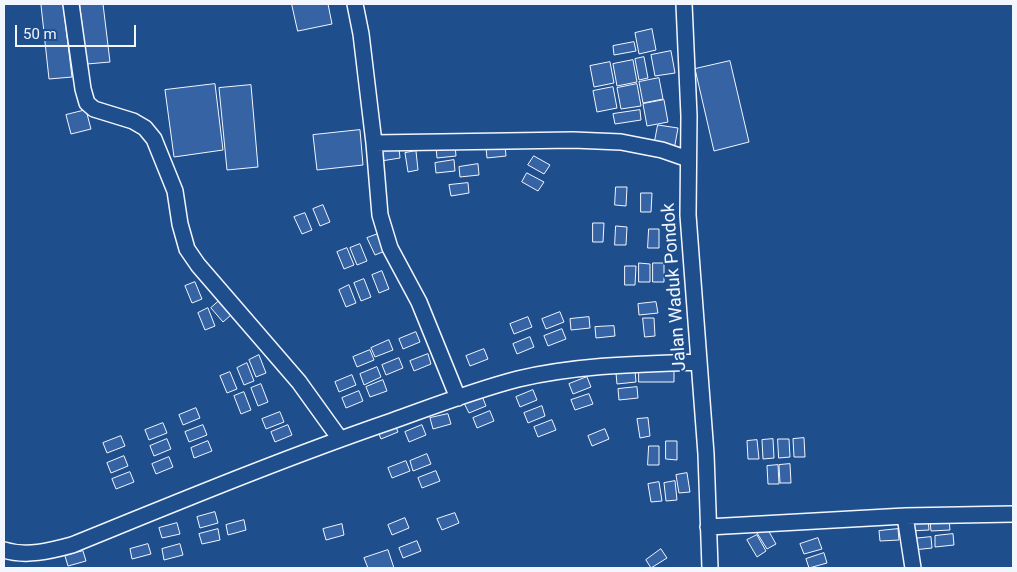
<!DOCTYPE html>
<style>
body{margin:0}
#map{position:relative;width:1017px;height:572px;overflow:hidden;background:#1f4e8c;font-family:Roboto,sans-serif}
canvas{display:block}
.frame{position:absolute;inset:0;border:5px solid #f2f6ff;pointer-events:none}
.scale{position:absolute;left:15px;top:25px;width:121px;height:22px;box-sizing:border-box;border:2px solid #f2f6ff;border-top:0;padding-left:6px;font-size:15px;line-height:18px;white-space:nowrap;color:#f2f6ff;-webkit-text-stroke:4px #1f4e8c;paint-order:stroke}
</style>
<div id="map">
<canvas width="1017" height="572"></canvas>
<div class="frame"></div>
<div class="scale">50 m</div>
</div>
<script>
const ctx = document.querySelector('canvas').getContext('2d');
ctx.lineJoin = 'round';
function fill(path, color) { ctx.fillStyle = color; ctx.fill(path, 'evenodd'); }
function trace(path, color, width, dash) { ctx.strokeStyle = color; ctx.lineWidth = width; ctx.lineCap = dash ? 'butt' : 'round'; ctx.setLineDash(dash || []); ctx.stroke(path); }
function drawText(font, color, halo, rows, align = 'center') {
  ctx.font = font + ' Roboto,sans-serif'; ctx.lineWidth = 4; ctx.setLineDash([]); ctx.textBaseline = 'middle'; ctx.strokeStyle = halo; ctx.fillStyle = color; for (const [text, x, y, turn = 0] of rows) {
    ctx.save(); ctx.translate(x, y); ctx.rotate((+turn || 0) * Math.PI / 180); ctx.textAlign = isNaN(turn) ? turn : align; if (halo) ctx.strokeText(text, 0, 0); ctx.fillText(text, 0, 0); ctx.restore();
  }
}
const building = new Path2D(`
 M52 4H63L72 77 49 79 41 5Z
 M80 4H103L110 62 87 64Z
 M292 4H328L332 24 298 31Z
 M652 29 656 50 639 54 635 33Z
 M634 42 636 51 614 55 613 46Z
 M671 51 675 73 655 76 651 55Z
 M644 57 648 78 639 80 635 59Z
 M633 60 637 82 617 86 613 64Z
 M730 61 749 142 714 151 695 69Z
 M610 62 614 83 594 87 590 66Z
 M659 78 663 99 643 103 639 82Z
 M215 84 223 150 174 157 165 90Z
 M637 84 641 106 621 109 617 88Z
 M251 85 258 167 227 170 219 88Z
 M613 87 617 108 597 112 593 91Z
 M664 100 668 122 647 126 643 104Z
 M86 110 91 129 71 134 66 115Z
 M640 110 641 120 615 124 613 114Z
 M658 125 678 128 674 150 654 146Z
 M360 130 363 165 317 170 313 135Z
 M455 145 456 156 437 158 436 147Z
 M505 145 506 156 487 158 486 148Z
 M399 148 400 158 381 161 380 150Z
 M416 151 418 170 408 172 405 153Z
 M534 156 550 165 544 174 528 165Z
 M454 160 455 171 436 173 435 163Z
 M478 164 479 175 460 177 459 167Z
 M527 173 544 182 538 191 522 182Z
 M468 183 469 193 451 196 449 185Z
 M616 187H627L626 206 615 205Z
 M641 193H652L651 212H641Z
 M323 205 330 222 320 226 313 209Z
 M305 213 312 230 302 234 294 217Z
 M593 223H604L603 242H593Z
 M616 226 627 227 626 245H615Z
 M649 229H659V248H648Z
 M378 234 385 251 375 255 367 238Z
 M360 244 367 261 357 265 350 248Z
 M347 248 354 265 344 269 337 252Z
 M639 263 650 264V282H639Z
 M653 263H664V282H653Z
 M625 266H636L635 285H625Z
 M382 271 389 289 379 293 372 275Z
 M364 279 371 297 361 301 354 283Z
 M195 282 202 299 192 303 185 286Z
 M349 285 356 303 346 307 339 290Z
 M219 301 231 315 223 322 211 308Z
 M656 302 658 313 639 315 638 304Z
 M208 308 215 326 205 330 198 313Z
 M560 312 564 322 546 329 542 319Z
 M528 317 532 327 514 334 510 324Z
 M589 317 590 328 571 330 570 319Z
 M643 318H654L655 336 645 337Z
 M614 326 615 336 596 338 595 327Z
 M562 329 566 339 548 346 544 336Z
 M416 332 420 342 403 349 399 339Z
 M530 337 534 347 517 354 513 344Z
 M389 340 393 350 375 357 371 348Z
 M484 349 488 359 470 366 466 356Z
 M370 350 374 360 357 367 353 357Z
 M428 354 431 364 414 371 410 361Z
 M259 355 266 373 256 377 249 360Z
 M399 358 403 368 386 375 382 365Z
 M247 363 254 381 244 385 237 368Z
 M377 367 381 377 364 385 360 374Z
 M639 367H674V382H639Z
 M635 371 636 382 617 384 616 373Z
 M230 372 237 389 227 393 220 376Z
 M352 375 356 385 339 392 335 382Z
 M587 377 591 387 573 394 569 384Z
 M383 380 387 391 370 397 366 387Z
 M261 384 268 402 258 406 251 388Z
 M637 387 638 398 619 400 618 389Z
 M533 390 537 400 520 407 516 397Z
 M359 391 363 401 346 408 342 398Z
 M244 392 251 410 241 414 234 396Z
 M589 394 593 404 575 410 571 400Z
 M482 396 486 406 469 413 464 403Z
 M542 406 545 416 528 423 524 413Z
 M196 408 200 418 183 425 179 415Z
 M490 411 494 421 477 428 473 418Z
 M280 412 284 422 266 429 262 419Z
 M448 414 451 424 433 429 430 418Z
 M648 418 650 436 640 438 637 419Z
 M552 420 556 430 538 437 534 427Z
 M394 422 398 432 381 439 377 429Z
 M163 423 167 433 149 440 145 430Z
 M203 425 207 435 189 442 185 432Z
 M288 425 292 435 275 442 271 432Z
 M422 425 426 435 409 442 405 432Z
 M605 429 609 439 592 446 588 436Z
 M121 436 125 446 107 453 103 443Z
 M804 438 805 457H794L793 439Z
 M167 439 171 449 154 456 150 446Z
 M773 439 774 458 763 459 762 440Z
 M778 439H789L790 457 779 458Z
 M757 440 759 459H748L747 441Z
 M208 441 212 451 194 458 191 448Z
 M666 441H677V460L666 459Z
 M649 446H659V465H648Z
 M427 454 431 464 413 471 410 461Z
 M124 456 128 466 111 473 107 463Z
 M169 457 173 467 156 474 152 464Z
 M406 461 410 471 392 478 388 468Z
 M790 464 791 483H780L779 465Z
 M778 465 779 484H768L767 466Z
 M436 471 440 481 422 488 418 478Z
 M130 472 134 482 116 489 112 479Z
 M687 473 690 492 679 493 676 475Z
 M675 481 677 500 666 501 664 483Z
 M659 482 662 501 651 502 648 484Z
 M215 512 218 523 200 528 197 517Z
 M455 513 459 523 442 530 437 519Z
 M405 518 409 528 392 535 388 525Z
 M928 519 929 530 910 531 909 521Z
 M949 519 950 530 931 531 930 521Z
 M244 520 246 530 228 535 226 525Z
 M177 523 180 534 162 538 159 528Z
 M342 524 344 535 326 540 323 529Z
 M767 528 776 544 767 549 757 533Z
 M218 529 220 540 202 544 199 534Z
 M898 529 899 540 880 541 879 531Z
 M953 534 954 545 935 547V536Z
 M757 535 766 551 757 557 747 540Z
 M931 537 932 548 913 550 912 539Z
 M818 538 822 549 804 554 800 544Z
 M417 541 421 551 403 558 399 548Z
 M148 544 151 554 132 559 130 549Z
 M180 544 183 555 164 560 162 549Z
 M661 549 667 558 651 568 646 560Z
 M388 550 394 568H368L364 558Z
 M83 551 86 561 68 566 65 556Z
 M824 553 827 563 809 568 806 559Z`);
fill(building, '#3563a3');
trace(building, '#f2f6ff', 1);
const minor = new Path2D(`
 M71 4 83 89 87 103 94 109 133 121 145 128 154 139 175 191 180 224 187 249 198 265 299 382 340 439
 M355 4 361 34 374 143 380 215 390 248 419 302 458 398
 M684 4 689 116 688 215 706 454 710 568
 M374 143 573 140 621 142 662 150 688 159
 M905 516 913 568
 M708 527 905 516 1013 514
 M4 550C26 557 50 551 72 545 178 502 284 458 392 421 434 406 475 390 518 379 577 365 638 364 698 362`);
trace(minor, '#f2f6ff', 18);
trace(minor, '#1f4e8c', 15);
drawText('18px', '#f2f6ff', '#1f4e8c', [
 ["Jalan Waduk Pondok",675,287,-94]
]);
</script>
